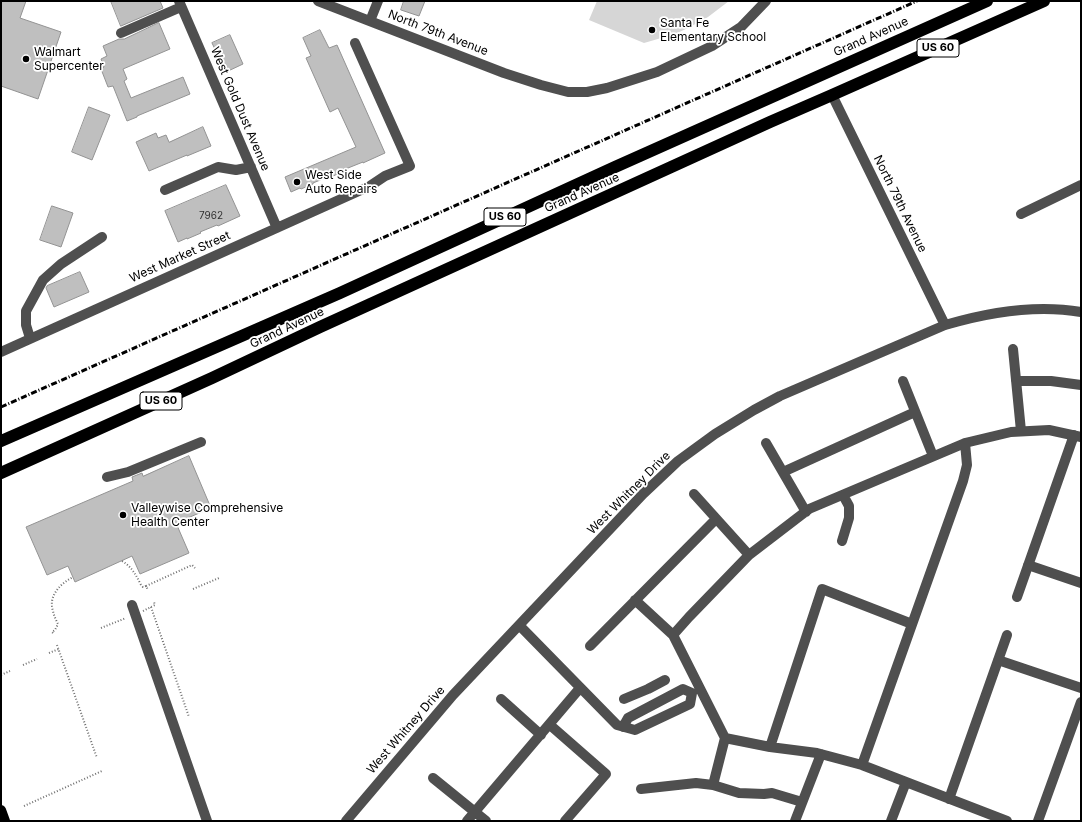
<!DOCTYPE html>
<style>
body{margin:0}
#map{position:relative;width:1082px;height:822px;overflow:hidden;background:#fff;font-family:Inter,sans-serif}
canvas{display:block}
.frame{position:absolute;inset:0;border:2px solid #000;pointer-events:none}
</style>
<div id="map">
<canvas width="1082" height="822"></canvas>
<div class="frame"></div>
</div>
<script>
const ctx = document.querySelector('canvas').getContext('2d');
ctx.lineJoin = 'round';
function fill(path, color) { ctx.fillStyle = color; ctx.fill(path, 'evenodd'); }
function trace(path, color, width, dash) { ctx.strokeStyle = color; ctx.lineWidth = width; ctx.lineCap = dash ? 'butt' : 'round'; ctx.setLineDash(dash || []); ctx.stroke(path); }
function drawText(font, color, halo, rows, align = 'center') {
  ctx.font = font + ' Inter,sans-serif'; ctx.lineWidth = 3.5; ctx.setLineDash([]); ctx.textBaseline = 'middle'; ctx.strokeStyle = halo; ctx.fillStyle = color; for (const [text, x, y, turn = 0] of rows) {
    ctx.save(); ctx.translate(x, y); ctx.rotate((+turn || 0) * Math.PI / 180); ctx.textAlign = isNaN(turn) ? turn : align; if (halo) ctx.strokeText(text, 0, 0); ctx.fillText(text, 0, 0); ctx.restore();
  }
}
fill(new Path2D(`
 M597 1H729L708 17 688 28 675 34 644 43 589 20Z`), '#d6d6d6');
const building = new Path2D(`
 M1 1H26L20 18 61 32 38 99 1 86Z
 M111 1H160L163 8 121 26Z
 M404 1H425L419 16 401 10Z
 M159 23 170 49 123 69 127 79 124 81 131 98 183 77 190 94 137 116V117L127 121 113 86 108 87 101 69 104 67 101 59 107 56 103 46 119 39H124Z
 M320 30 329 48 337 45 385 153 363 163V162L343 170 344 171 331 177 330 176 313 183V184L301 189 300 188 291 192 285 177 356 147 338 108 330 112 306 58 311 56 303 38Z
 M230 35 243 64 226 72 212 43Z
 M89 107 110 115 92 160 72 152Z
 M203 127 211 146 187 156V155L149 171 136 142 156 133 158 138 166 135 169 142Z
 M226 185 240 216 218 226 217 225 200 232 201 233 187 239V238L178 242 165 211Z
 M52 206 73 213 61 247 40 240Z
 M80 272 89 292 54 307 46 288 47 286Z
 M189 456 211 508 176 523 189 553 140 574 132 556 75 582 68 566 47 575 26 527 133 481 132 477 142 473 143 476Z`);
fill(building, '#bfbfbf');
trace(building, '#939393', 1);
trace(new Path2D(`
 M122 561C132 567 136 575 141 585L143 587 146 586 148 590
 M146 586 192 565 195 568
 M193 589 219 578
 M151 607 189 717
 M143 611 155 605 154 602
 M101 628 126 618
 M53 633 52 632 55 630 58 624C56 620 54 616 53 611 48 596 60 584 73 577
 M57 645 97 758
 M49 653 59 649
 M23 665 37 659
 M1 675 10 671
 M24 806 102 771 101 770`), '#717171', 2, [1, 2]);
trace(new Path2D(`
 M179 1 277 228
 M318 1 504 73 541 85 568 92H587L607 88 657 72 712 46 741 27 766 1
 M370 21 378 1
 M121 33 181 7
 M832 95 945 325
 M165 190 218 167 236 170 251 167
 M1021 214 1081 185
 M30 338 26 325V311L43 280 61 264 102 237
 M1013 349 1021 431
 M1 352 370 186 385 176 410 166 355 43
 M903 381 933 456
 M1016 381H1051L1081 385
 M766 443 806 512
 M783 472 915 412
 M107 477 128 472 201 442
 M694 494 749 555
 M842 541 849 518V506L843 495
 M1028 565 1081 583
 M1017 597 1074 435
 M635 600 673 635
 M132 605 207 821
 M519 625 617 725 635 730 690 704 692 693 683 689 628 718 623 727
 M590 646 716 519
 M998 660 1081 688
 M501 699 541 735
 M624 699 648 689 665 680
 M550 725 606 774 565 821
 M770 747 822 589 912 624
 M862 765 963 481 967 465 965 443
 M433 778 486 821
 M713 785 725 738
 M641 789 696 783 713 785 739 793 764 794 772 793 802 802
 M949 799 1007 635
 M346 821 453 695 643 494 678 461 715 434 754 410 780 396 945 325C989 312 1035 304 1081 312
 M467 821 580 688
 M795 821 821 754
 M891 821 906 782
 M1007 821 862 765 817 753 770 747 725 738 673 635 689 617 749 555 809 509 965 443 1011 432 1049 430 1081 437
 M1038 821 1081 702`), '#4f4f4f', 10);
trace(new Path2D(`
 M1 810 5 821`), '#000', 10);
trace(new Path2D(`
 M1 441 340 293 615 167 987 1
 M1 473 212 378 320 327 770 122 832 95 1044 1`), '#000', 12);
trace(new Path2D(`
 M1 407 917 1`), '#000', 3, [6, 2, 1, 2]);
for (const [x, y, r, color] of [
 [652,30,4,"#000"],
 [26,59,4,"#000"],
 [297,182,4,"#000"],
 [123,515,4,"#000"]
]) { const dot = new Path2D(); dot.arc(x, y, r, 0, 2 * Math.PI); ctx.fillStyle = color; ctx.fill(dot); trace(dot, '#fff', 1.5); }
drawText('10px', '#303030', null, [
 ["7962",211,216]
]);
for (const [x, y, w] of [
 [938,48,42],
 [505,217,42],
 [161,401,42]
]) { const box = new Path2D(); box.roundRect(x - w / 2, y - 9, w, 18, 3); ctx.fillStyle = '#fff'; ctx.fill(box); trace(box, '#000', 1); }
drawText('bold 11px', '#000', null, [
 ["US 60",938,48],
 ["US 60",505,217],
 ["US 60",161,401]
]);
drawText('12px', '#000', '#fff', [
 ["Santa Fe",660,23],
 ["Elementary School",660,37],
 ["Walmart",34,52],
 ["Supercenter",34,66],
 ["West Side",305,175],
 ["Auto Repairs",305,189],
 ["Valleywise Comprehensive",131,508],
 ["Health Center",131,522]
], 'left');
drawText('12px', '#000', '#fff', [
 ["North 79th Avenue",438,33,21],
 ["Grand Avenue",871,37,-24],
 ["West Gold Dust Avenue",240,109,67],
 ["Grand Avenue",582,193,-24],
 ["North 79th Avenue",900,204,64],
 ["West Market Street",180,257,-24],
 ["Grand Avenue",287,328,-25],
 ["West Whitney Drive",629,493,-45],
 ["West Whitney Drive",406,730,-49]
]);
</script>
